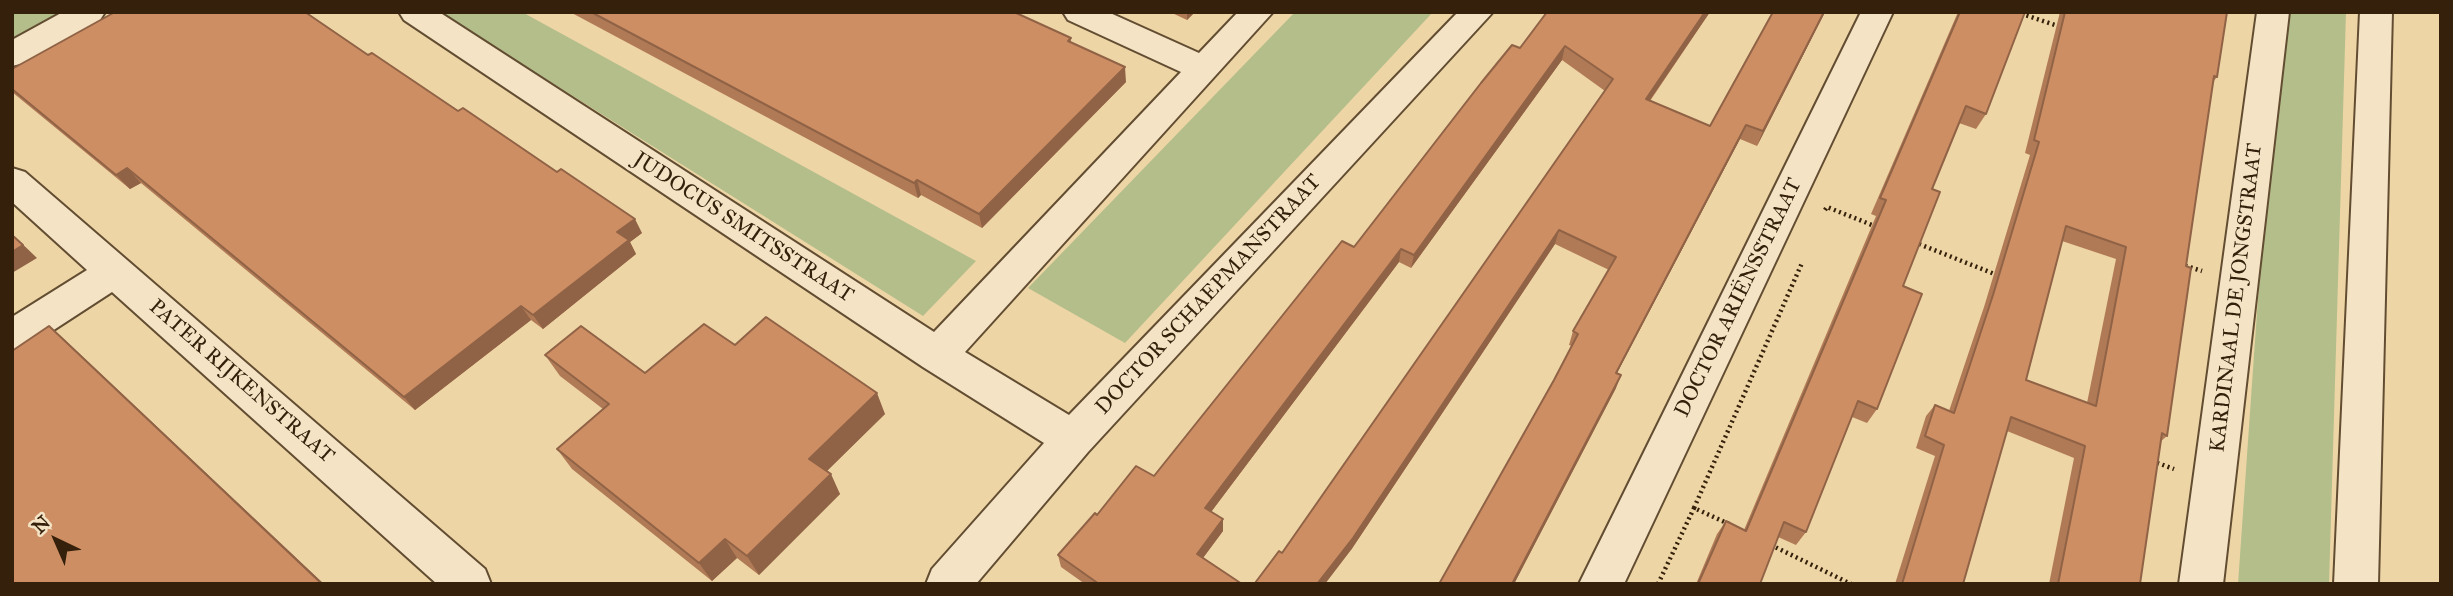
<!DOCTYPE html>
<meta charset="utf-8">
<style>
body{margin:0}
#map{position:relative;width:2453px;height:596px;overflow:hidden;background:#eed5a6;font-family:"IM FELL Great Primer",serif}
canvas{display:block}
.frame{position:absolute;inset:0;border:14px solid #34200b;pointer-events:none}
.north{position:absolute;left:21px;top:505px;width:70px;height:70px;-webkit-text-stroke:5px #f4e4c5;paint-order:stroke;rotate:316deg;font-size:19px;font-weight:700;line-height:28px;text-align:center;color:#34200b}
.north::after{content:'';display:block;margin:auto;width:24px;height:32px;background:#34200b;clip-path:polygon(50% 0,100% 100%,50% 72%,0 100%)}
</style>
<div id="map">
<canvas width="2453" height="596"></canvas>
<div class="frame"></div>
<div class="north">N</div>
</div>
<script>
const ctx = document.querySelector('canvas').getContext('2d');
ctx.lineJoin = 'round';
function fill(path, color) { ctx.fillStyle = color; ctx.fill(path, 'evenodd'); }
function trace(path, color, width, dash) { ctx.strokeStyle = color; ctx.lineWidth = width; ctx.lineCap = dash ? 'butt' : 'round'; ctx.setLineDash(dash || []); ctx.stroke(path); }
function drawText(font, color, halo, rows, align = 'center') {
  ctx.font = font + ' "IM FELL Great Primer",serif'; ctx.lineWidth = 6; ctx.setLineDash([]); ctx.textBaseline = 'middle'; ctx.strokeStyle = halo; ctx.fillStyle = color; for (const [text, x, y, turn = 0] of rows) {
    ctx.save(); ctx.translate(x, y); ctx.rotate((+turn || 0) * Math.PI / 180); ctx.textAlign = isNaN(turn) ? turn : align; if (halo) ctx.strokeText(text, 0, 0); ctx.fillText(text, 0, 0); ctx.restore();
  }
}
fill(new Path2D(`
 M12 12H63L12 41Z
 M439 12H522L976 261 923 316Z
 M1295 12H1433L1125 343 1028 288Z
 M2278 12H2346L2329 584H2238Z`), '#b3be8a');
const minor = new Path2D(`
 M63 12H105L100 20 24 63 12 66V40Z
 M399 12H439L934 332 1181 72 1068 20 1063 12H1108L1199 53 1238 12H1273L965 352 1069 415 1458 12H1493L1088 452 976 584H926L932 569 1044 443 923 367 404 20Z
 M1861 12H1893L1624 584H1579Z
 M2257 12H2289L2223 584H2179Z
 M2360 12H2392L2378 584H2334Z
 M12 168 25 172 485 569 491 584H437L112 292 26 348 12 353V317L87 270 12 202Z`);
trace(minor, '#624d32', 4);
trace(new Path2D(`
 M2016 12 2061 27
 M1825 210 1827 207 1877 227
 M1914 242 1997 275
 M2180 264 2202 271
 M2152 461 2174 469
 M1729 524 1694 508 1802 263
 M1771 545 1851 584
 M1658 584 1694 508`), '#34200b', 4.5, [2, 3.5]);
fill(minor, '#f4e4c5');
fill(new Path2D(`
 M570 12H1014L1071 38V43L1126 82 982 228 921 195 918 198 888 182Z
 M1170 12H1195L1187 20Z
 M1547 12H1710L1650 101 1710 126 1825 12 1757 146 1740 139 1617 373 1616 388 1514 584H1439L1554 380 1572 346 1569 345 1573 331 1609 270 1555 244 1351 550 1282 553 1605 91 1562 60 1411 268 1399 262 1211 512 1223 519V531L1203 558 1242 584H1085L1061 567 1058 555 1097 515 1154 476 1354 247 1520 48Z
 M1958 12H2025L1986 114 1976 129 1959 123 1932 189 1903 286 1877 409 1867 423 1852 417 1806 532 1796 545 1778 537 1760 584H1696L1717 534 1726 521 1744 530 1876 216 1871 214Z
 M2060 12H2227L2217 77 2213 82 2186 266 2167 436 2160 442 2140 584H2049L2074 458 2007 431 1963 584H1895L1935 456 1916 448 1926 416 1935 405 1949 411 1984 307 2030 155 2025 153ZM2062 241 2116 259 2087 403 2026 380Z
 M368 55 458 111 642 233 630 242 636 254 543 329 531 320 415 410 141 183 130 189 12 92V69Z
 M735 345 885 414 826 471 840 494 759 575 737 558 712 581 572 469 557 449 603 409 560 376 545 355 645 373Z`), '#b17a56');
fill(new Path2D(`
 M1187 12H1195L1187 20Z
 M1705 12H1710L1641 113 1646 99Z
 M1824 12H1825L1757 146 1763 131Z
 M1565 46 1562 60 1411 268 1414 255Z
 M1125 67 1126 82 982 228 979 214Z
 M1746 125 1740 139 1610 386 1616 373Z
 M127 168 141 183 130 189 116 175Z
 M917 180 921 195 918 198 914 183Z
 M635 219 642 233 630 242 636 254 543 329 533 315 617 232Z
 M1559 230 1555 244 1351 550 1325 584H1317Z
 M12 234 37 258 12 273Z
 M1401 249 1399 262 1205 520V508Z
 M521 306 531 320 415 410 404 397Z
 M49 326 64 339 324 584H322Z
 M1621 375 1616 388 1514 584H1512Z
 M877 393 885 414 819 479 809 459Z
 M831 474 840 494 759 575 747 556Z
 M1223 519V531L1197 566V554Z
 M725 539 737 558 712 581 699 563Z`), '#906346');
const building = new Path2D(`
 M115 12H305L368 55 372 53 458 111 463 108 557 172 561 169 635 219 617 232 629 240 533 315 521 306 404 397 127 168 116 175 12 89V69Z
 M591 12H1014L1071 38 1068 41 1125 67 979 214 917 180 914 183 883 167Z
 M1547 12H1705L1646 99 1710 126 1773 12H1824L1763 131 1746 125 1616 373 1621 375 1512 584H1439L1554 380 1578 334 1573 331 1616 257 1559 230 1353 538 1317 584 1255 583 1279 551 1282 553 1613 79 1565 46 1414 255 1401 249 1205 508 1223 519 1197 554 1242 584H1099L1058 555 1095 513 1097 515 1136 466 1154 476 1342 241 1354 247 1481 83 1512 45 1520 48Z
 M1960 12H2025L1986 114 1966 106 1932 189 1940 192 1903 286 1922 294 1877 409 1858 401 1806 532 1784 522 1760 584H1698L1726 521 1746 531 1886 200 1880 198Z
 M2065 12H2227L2217 77 2214 76 2186 266 2191 268 2167 436 2162 433 2140 584H2058L2085 446 2011 417 1963 584H1902L1944 445 1925 436 1935 405 1954 413 1993 295 2039 142 2034 140ZM2066 226 2126 247 2096 406 2026 380Z
 M12 235 23 245 12 252Z
 M766 317 877 393 809 459 831 474 747 556 725 539 699 563 557 449 609 404 545 355 581 326 645 373 704 324 735 345Z
 M49 326 322 584H12V351Z`);
fill(building, '#ce8e64');
trace(building, '#906346', 2);
drawText('21px', '#34200b', '#f4e4c5', [
 ["JUDOCUS SMITSSTRAAT",743,228,33],
 ["DOCTOR SCHAEPMANSTRAAT",1209,295,-47],
 ["DOCTOR ARIËNSSTRAAT",1739,298,-64],
 ["KARDINAAL DE JONGSTRAAT",2237,298,-83],
 ["PATER RIJKENSTRAAT",241,382,41]
]);
</script>
